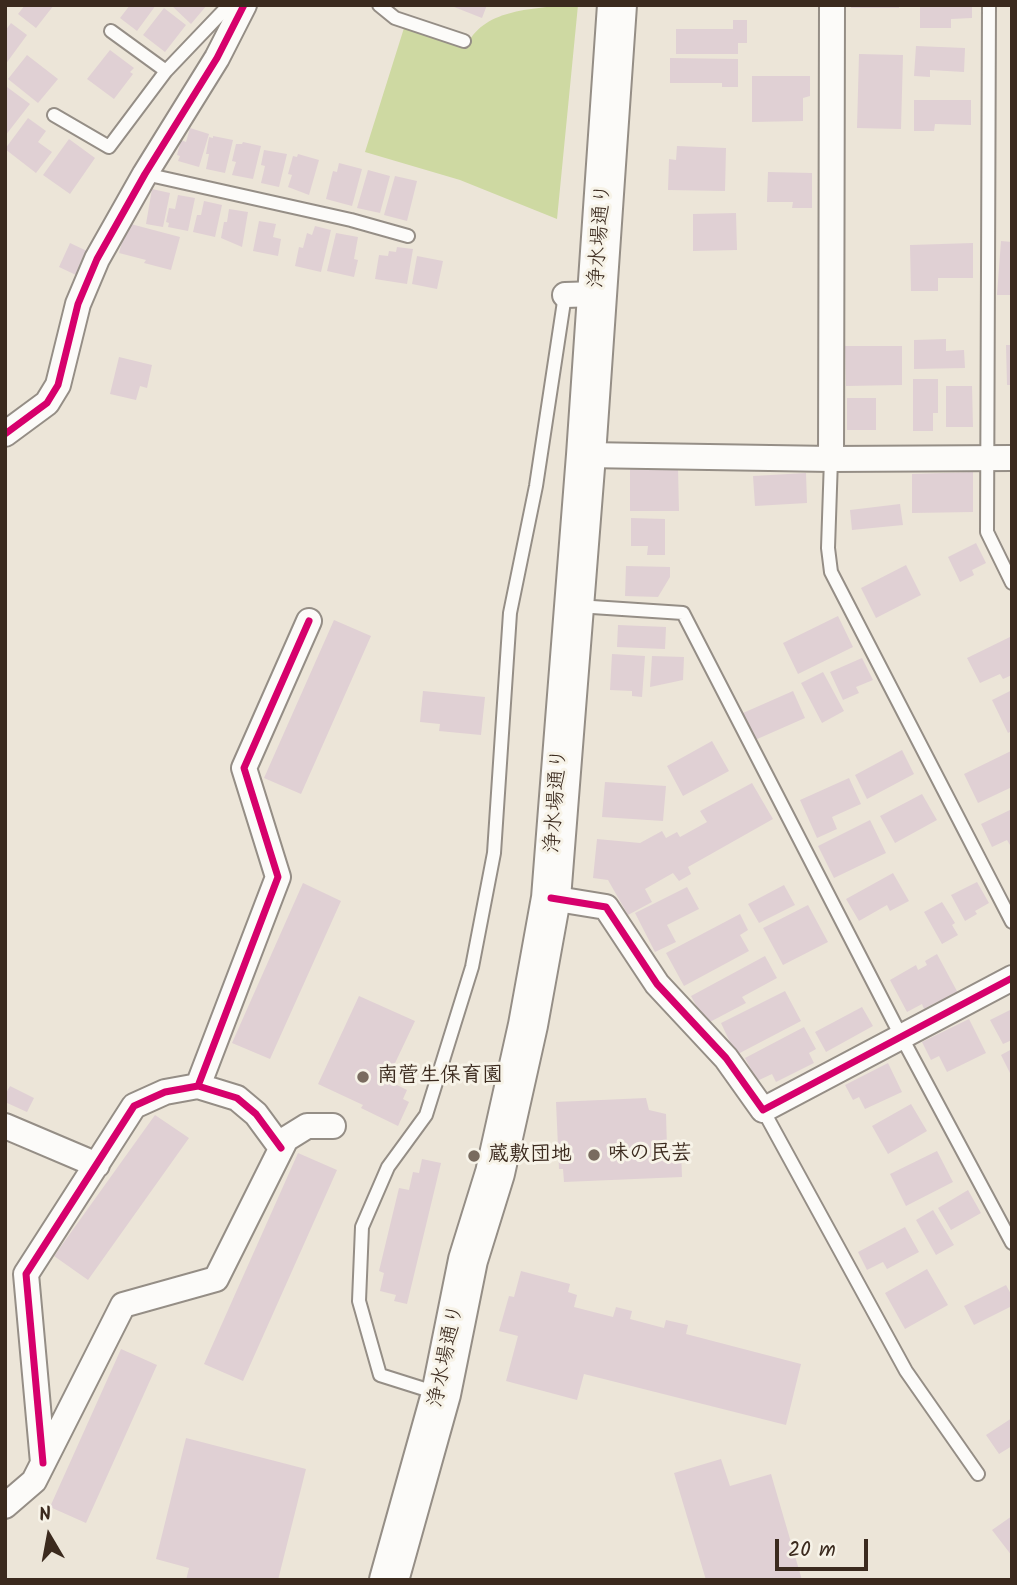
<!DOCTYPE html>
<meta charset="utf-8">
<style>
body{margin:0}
#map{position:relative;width:1017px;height:1585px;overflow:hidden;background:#ece5d8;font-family:Kalam,sans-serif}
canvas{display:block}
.frame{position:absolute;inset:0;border:7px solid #3b2a1e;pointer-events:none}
.north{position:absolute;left:14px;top:1501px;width:70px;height:70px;-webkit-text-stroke:5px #f7f3e8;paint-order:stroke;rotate:350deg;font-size:19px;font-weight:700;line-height:28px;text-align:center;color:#3b2a1e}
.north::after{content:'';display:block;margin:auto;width:24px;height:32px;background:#3b2a1e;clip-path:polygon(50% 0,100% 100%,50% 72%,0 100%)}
.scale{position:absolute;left:775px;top:1539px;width:93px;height:32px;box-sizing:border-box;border:4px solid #3b2a1e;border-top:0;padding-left:9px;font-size:21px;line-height:24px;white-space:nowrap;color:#3b2a1e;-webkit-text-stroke:5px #f7f3e8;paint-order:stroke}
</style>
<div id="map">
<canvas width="1017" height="1585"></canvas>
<div class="frame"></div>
<div class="north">N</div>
<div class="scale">20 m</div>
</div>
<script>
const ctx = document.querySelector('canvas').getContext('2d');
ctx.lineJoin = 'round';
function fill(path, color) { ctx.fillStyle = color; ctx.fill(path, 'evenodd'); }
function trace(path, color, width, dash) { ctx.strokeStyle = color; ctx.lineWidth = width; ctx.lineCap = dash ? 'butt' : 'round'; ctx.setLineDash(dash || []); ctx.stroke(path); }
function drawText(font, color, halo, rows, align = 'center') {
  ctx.font = font + ' Kalam,"Klee One",sans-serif'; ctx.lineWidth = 6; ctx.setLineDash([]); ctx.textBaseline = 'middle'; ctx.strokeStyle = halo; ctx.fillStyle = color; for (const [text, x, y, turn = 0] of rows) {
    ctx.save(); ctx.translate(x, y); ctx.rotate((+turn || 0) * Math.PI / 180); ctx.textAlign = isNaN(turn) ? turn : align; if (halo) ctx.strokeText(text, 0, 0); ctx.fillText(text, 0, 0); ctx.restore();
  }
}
fill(new Path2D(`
 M568 5H578L557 219 460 180 365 152 404 28 466 48C481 9 532 9 568 5Z`), '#ced9a2');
fill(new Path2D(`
 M25 5H54L36 28 18 14Z
 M130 5H156L137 31 120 18Z
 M171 5H207L191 24Z
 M449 5H487L482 18Z
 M851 5H899V8H851Z
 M920 5H972V18L951 19V28H920Z
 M164 8 186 25 165 52 143 35Z
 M733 20H747V43H738V54H676V29H733Z
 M11 23 27 35 5 65V31Z
 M916 46 965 48 964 72 930 70V77L914 76Z
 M110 50 134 68 130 72 133 74 114 99 87 79Z
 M859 54 903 55 901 129 857 128Z
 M27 55 58 79 38 103 8 79Z
 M670 58 738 59V87H722V83H670Z
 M752 76H810V96L803 98V121L752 122Z
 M7 87 30 104 5 136V88Z
 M914 100H971V125L935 124 934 131H914Z
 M28 118 46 131 38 142 52 152 36 173 5 149Z
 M190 128 209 134 199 167 178 161 180 156 177 155 181 140 186 142Z
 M213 136 233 140 225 173 206 169 209 154H206L209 137 213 138Z
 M69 139 95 158 70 194 43 175Z
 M243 142 261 146 253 179 232 175 236 162 232 161 236 144H242Z
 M677 146 726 148 725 191 668 190 669 159 676 160Z
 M264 150 287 154 279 187 261 183 265 166 261 165Z
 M298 154 319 160 309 195 288 187 292 175 288 174 293 156 297 157Z
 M339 163 362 169 352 206 326 199 333 171 337 172Z
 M368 170 390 176 380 213 357 208Z
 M768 172 812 173V208H792L793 202H767Z
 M395 176 417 181 407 221 384 215Z
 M152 189 170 193 163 227 146 224Z
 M178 195 195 198 188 231 168 227 169 223 166 222 169 208 175 209Z
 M204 201 222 205 215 237 193 232 197 215H201Z
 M229 209 248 212 242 247 221 238 224 222H227Z
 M736 213 737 250 693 251V214Z
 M259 221 276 224 273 237 281 239 278 256 253 251Z
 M127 223 180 237 171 270 144 263 146 260 119 253Z
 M315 226 331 230 321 272 295 266 299 247 303 248 307 233 312 235Z
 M336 233 358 237 354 259 358 260 354 277 327 271Z
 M1001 241 1012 242V295H997Z
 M70 243 87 251 76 275 59 267Z
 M973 243V278H938V291H911L910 245Z
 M397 247 413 249 407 284 375 279 379 255 388 256 389 251 396 252Z
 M417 256 443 261 437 289 412 284Z
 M946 339V351L964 350 965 368 914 369V340Z
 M1006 345H1012V385H1007Z
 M845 346H902V385L846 386Z
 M119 357 152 365 147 388 140 386 136 400 110 394Z
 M913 379H938V413H933V431H913Z
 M946 386H972L973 427H946Z
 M847 398H876V430H847Z
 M678 468 679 511H630V469Z
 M973 472V512L912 513V474Z
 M806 473 807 503 755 506 753 476Z
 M900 504 903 525 852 530 850 510Z
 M631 518 665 519V555H647L648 546H631Z
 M976 543 986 563 972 570 974 575 960 582 948 557Z
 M906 565 921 595 876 618 861 588Z
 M626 566 670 567V577L658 597 625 596Z
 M838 616 853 647 798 674 783 643Z
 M334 620 371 636 301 794 264 778Z
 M618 625 666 627 665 649 617 647Z
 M1012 636V675L1003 679 1000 674 980 683 967 658Z
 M612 654 645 656 642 697 632 696V691L610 690Z
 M652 656 684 657 683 680 650 687Z
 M862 658 873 680 856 687 859 693 843 700 830 672Z
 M823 672 844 711 822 723 801 683Z
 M1012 690V731L1008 733 992 700Z
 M423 691 485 697 481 735 439 731 440 724 420 722Z
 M793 691 805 718 755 740 743 713Z
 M712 741 729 771 683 796 667 766Z
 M902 750 914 774 867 799 855 775Z
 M1011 751 1012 787 978 803 964 774Z
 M849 778 861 804 832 817 837 829 817 838 800 800Z
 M605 782 666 786 663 821 602 817Z
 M752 783 773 819 688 867 691 874 679 881 673 873 645 889 652 902 628 915 608 880 593 878 597 839 640 843 662 831 666 838 677 832 680 837 707 822 700 811Z
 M922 794 937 820 895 843 880 816Z
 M1012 809V844L1010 845 1007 840 992 847 981 824Z
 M870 820 886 853 834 878 818 846Z
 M893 873 909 901 890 911 887 905 859 921 846 899Z
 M977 882 989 903 975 911 977 914 965 921 951 895Z
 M303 883 341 901 270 1059 232 1043Z
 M784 885 795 905 759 923 748 904Z
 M687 887 699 909 667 925 676 942 655 952 635 913Z
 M942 902 955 923 952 925 958 935 942 944 924 912Z
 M808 905 828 942 783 965 763 928Z
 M740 914 748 930 740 935 749 951 684 986 666 953Z
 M937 954 958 993 940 1003 939 1001 924 1009 922 1004 907 1012 890 980 916 965 918 970 927 965 925 961Z
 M765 956 777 978 742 997 746 1003 706 1024 691 996Z
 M785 991 801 1021 736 1055 721 1023Z
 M359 996 415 1021 387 1080 407 1090 403 1099 409 1102 398 1126 361 1108 363 1105 318 1084Z
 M862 1007 873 1026 826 1052 815 1032Z
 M1012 1009V1040L1003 1044 990 1020Z
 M969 1019 986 1053 947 1072 939 1056 931 1060 922 1042Z
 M804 1027 816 1049 809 1053 814 1063 776 1082 772 1074 757 1081 745 1058Z
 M1012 1049V1077L1001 1055Z
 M888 1063 902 1092 865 1109 859 1097 853 1100 845 1085Z
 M10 1086 34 1098 27 1112 5 1102V1095Z
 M646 1098 649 1110 666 1114 667 1148 681 1149 682 1177 564 1182 563 1169H559L556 1102Z
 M911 1104 927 1131 888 1154 872 1126Z
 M155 1115 189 1138 88 1280 54 1256Z
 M937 1151 953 1182 906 1206 890 1174Z
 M298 1153 337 1170 243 1381 204 1364Z
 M422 1159 441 1163 407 1304 394 1301 396 1295 380 1291 384 1273 379 1271 399 1188 409 1190 413 1172 419 1173Z
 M968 1190 981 1213 951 1230 938 1208Z
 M933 1210 954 1245 936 1255 916 1220Z
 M905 1227 919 1252 887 1269 883 1262 867 1270 858 1252Z
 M927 1269 948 1305 905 1329 885 1293Z
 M521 1271 570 1284 568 1292 577 1295 574 1307 613 1317 616 1307 632 1311 630 1319 664 1328 666 1320 688 1325 686 1334 801 1364 786 1425 584 1374 577 1400 506 1381 518 1336 499 1331 509 1296 514 1297Z
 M1006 1285 1012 1296V1306L974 1325 964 1306Z
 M121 1349 157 1365 86 1523 50 1507Z
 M1012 1418V1446L999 1454 986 1435Z
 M186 1438 306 1469 278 1580H186L189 1568 156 1559Z
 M721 1459 730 1486 771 1474 802 1580H706L674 1473Z
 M1012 1516V1556L992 1530Z`), '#e0d0d4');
const service = new Path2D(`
 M379 5 395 18 464 41
 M989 5 987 532 1012 583
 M111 31 166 71
 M54 115 109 147 166 71 229 5
 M145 174 351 220 408 236
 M831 459 828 548 831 572 1012 922
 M577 606 683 613 901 1036 1012 1243
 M763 1110 906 1371 978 1474
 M437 1393 380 1375 359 1301 362 1227 388 1167 426 1115 472 967 494 853 510 613 536 486 565 295`);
const minor = new Path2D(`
 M565 295 598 294
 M5 434 47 403 58 385 78 304 97 259 145 174 217 58 244 5
 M586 455 831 459 1012 458
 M831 459 832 5
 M551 898 606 907 657 984 726 1058 763 1110 1012 978
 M198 1086 278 877 244 768 309 621
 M5 1126 97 1165
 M43 1463 26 1274 134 1106 165 1092 198 1086 237 1098 256 1114 281 1148
 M5 1506 34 1481 123 1305 216 1279 286 1139 307 1126H333`);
const primary = new Path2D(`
 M389 1580 441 1394 468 1260 495 1173 528 1025 551 898 586 455 617 5`);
trace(service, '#958e86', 16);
trace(minor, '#958e86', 28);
trace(primary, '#958e86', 42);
trace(service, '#fcfbf9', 12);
trace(minor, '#fcfbf9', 24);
trace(primary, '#fcfbf9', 38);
trace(new Path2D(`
 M5 434 47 403 58 385 78 304 97 259 145 174 217 58 244 5
 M551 898 606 907 657 984 726 1058 763 1110 1012 978
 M198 1086 278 877 244 768 309 621
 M43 1463 26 1274 134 1106 165 1092 198 1086 237 1098 256 1114 281 1148`), '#d6006c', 7);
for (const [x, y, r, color] of [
 [363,1077,7,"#796b5f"],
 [594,1155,7,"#796b5f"],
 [474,1156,7,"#796b5f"]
]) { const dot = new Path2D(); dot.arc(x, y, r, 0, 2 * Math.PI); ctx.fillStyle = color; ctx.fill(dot); trace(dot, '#f7f3e8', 2.5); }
drawText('21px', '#3b2a1e', '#f7f3e8', [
 ["浄水場通り",602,236,-86],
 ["浄水場通り",558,801,-86],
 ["浄水場通り",448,1356,-78]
]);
drawText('bold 21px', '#3b2a1e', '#f7f3e8', [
 ["南菅生保育園",377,1077],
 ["味の民芸",608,1155],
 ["蔵敷団地",488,1156]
], 'left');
</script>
